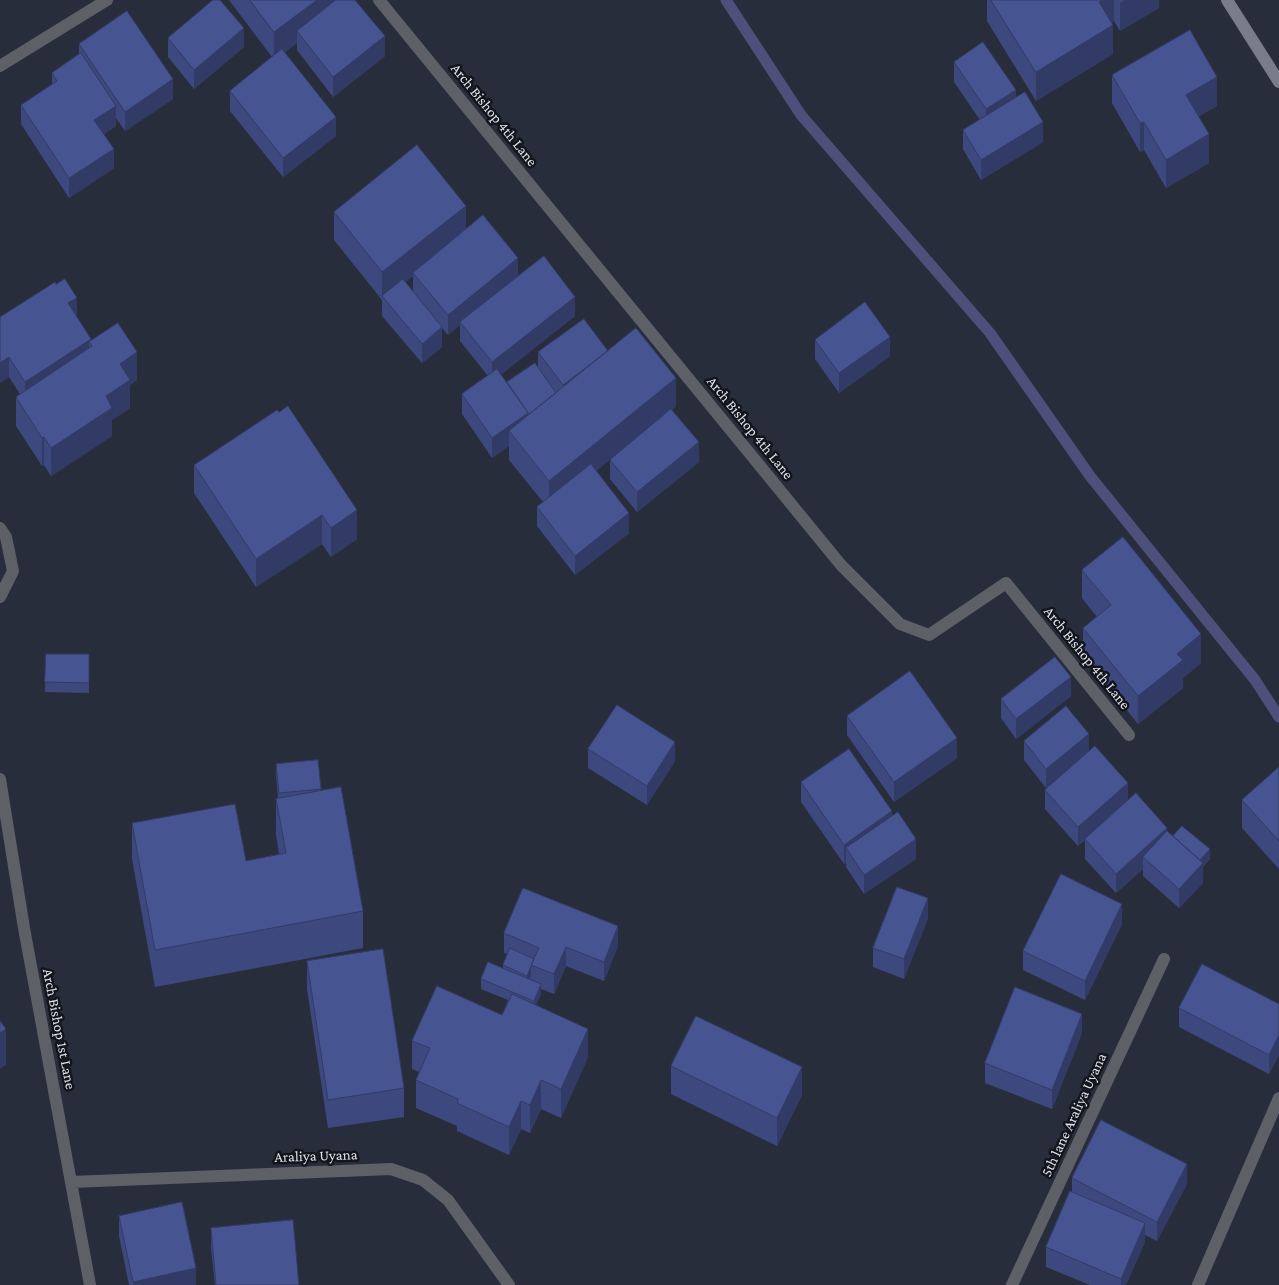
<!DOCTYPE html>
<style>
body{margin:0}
canvas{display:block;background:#282d3b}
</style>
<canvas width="1279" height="1285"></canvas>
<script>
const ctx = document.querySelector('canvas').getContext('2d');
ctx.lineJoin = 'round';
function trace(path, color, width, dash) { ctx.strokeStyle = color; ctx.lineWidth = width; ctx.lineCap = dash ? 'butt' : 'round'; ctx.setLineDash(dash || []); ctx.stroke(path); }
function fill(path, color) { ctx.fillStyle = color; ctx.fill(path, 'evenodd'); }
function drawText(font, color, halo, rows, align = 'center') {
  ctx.font = font + ' "Crimson Pro",serif'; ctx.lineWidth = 5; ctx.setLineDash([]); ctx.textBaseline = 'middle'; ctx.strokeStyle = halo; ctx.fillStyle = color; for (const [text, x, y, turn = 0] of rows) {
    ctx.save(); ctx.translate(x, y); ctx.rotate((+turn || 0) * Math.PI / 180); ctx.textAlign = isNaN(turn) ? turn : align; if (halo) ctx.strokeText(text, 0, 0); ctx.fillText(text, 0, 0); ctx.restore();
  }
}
trace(new Path2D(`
 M726 0 801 115 990 333 1090 476 1255 680 1279 717`), '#4d507b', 11);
trace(new Path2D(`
 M379 0 841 565 900 624 929 635 1006 583 1129 735
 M0 66 107 0
 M0 528 6 537 13 571 0 597
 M0 779 24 928 90 1285
 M72 1182 391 1169 423 1180 448 1200 509 1285
 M1012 1285 1164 959
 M1198 1285 1279 1098`), '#5e6068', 12);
trace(new Path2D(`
 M1227 0 1279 82`), '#797c89', 12);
fill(new Path2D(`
 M229 0H355L385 56 333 97 297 50V43L284 53 336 136 283 177 230 111V91L272 57Z
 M987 0H1159V8L1120 31 1114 21 1111 22 1113 54 1036 101 987 21Z
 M168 38 244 47 194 89 168 57Z
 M79 44 173 99 125 131 116 118V126L104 134 114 168 69 198 21 124V105L52 84V73L79 54Z
 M954 62 1016 98 1043 142 981 180 963 149V130L980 120 954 82Z
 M1112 75 1217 106 1199 116 1209 163 1166 188 1144 150 1140 152 1112 103Z
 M334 212 466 230 518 277 575 316 501 374 507 383 538 368V352L608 351 676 406 672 410 699 462 637 512 610 479V460L641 434 596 471 629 533 575 575 537 526V507L543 502 509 460V446L492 458 462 414V394L488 376 460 341V325L448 335 442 328V347L422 363 382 316V300L334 240ZM413 276V292L405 282Z
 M56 284 91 340 137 380 130 385V408L112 420V436L51 476 44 465 42 466 16 426V397L20 394 9 377 0 317Z
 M815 340 890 356 839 393 815 359Z
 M277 410 357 539 331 557 322 544 256 587 194 493V465Z
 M1082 570 1201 663 1183 678V688L1138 724 1083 656V628L1097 617 1082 598Z
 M46 654H89V693L45 692Z
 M1071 696 1016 739 1001 718V699Z
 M847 716 957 758 894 802 847 735Z
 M1024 741 1089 751 1128 801 1173 836 1210 859 1203 867V883L1179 908 1143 876V869L1116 893 1085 859V840L1078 846 1045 809V790L1046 788 1024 760Z
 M588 749 675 761 647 805 588 768Z
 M318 760 321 790 363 911V948L155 987 132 859V823L246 861 279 854 276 835V799L278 798 276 774V764Z
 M1279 767V869L1242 828V800Z
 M801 782 892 816 916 859 864 894 846 867V863L844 864 801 802Z
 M928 918 904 979 873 967V948Z
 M1122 924 1085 1000 1023 970V951Z
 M504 933 618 946 604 981 566 966 554 994 541 989V994L536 1005 588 1057 561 1118 541 1109 530 1133 521 1129 509 1155 457 1131V1126L416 1108V1080L419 1072 412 1069V1041L502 1015 508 1000 481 989V979L503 968V965L508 954 504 953Z
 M307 961 404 1088V1117L328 1128 307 989Z
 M1279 1004V1055L1269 1074 1179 1027V1008Z
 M1082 1033 1052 1109 985 1083V1063Z
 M671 1066 802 1095 777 1146 671 1094Z
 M1072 1178 1187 1184 1157 1241 1145 1235V1242L1126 1285H1090L1046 1267V1247L1072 1192Z
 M119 1216 196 1285H129L119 1236Z
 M211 1228 299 1285H215L211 1248Z`), '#3d487e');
fill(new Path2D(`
 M317 0H338L297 31V43L274 60V32Z
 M1102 0H1114V21L1099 30V2Z
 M1125 0H1159V8L1120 31V3Z
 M1113 25V54L1036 101V72Z
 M244 28V47L194 89V70Z
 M385 36V56L333 97V77Z
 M1217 77V106L1186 123V95Z
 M173 79V99L125 131V112Z
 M1016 90V109L986 129V109Z
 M116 106V126L94 140V120Z
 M336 117V136L283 177V158Z
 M1043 122V142L981 180V160Z
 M1144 122V150L1140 152V123Z
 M1209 134V163L1166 188V160Z
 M114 149V168L69 198V178Z
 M466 206V234L413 273V276L384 299 382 296V272Z
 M518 258V277L460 322V325L448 335V315Z
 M575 297V316L492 382V362Z
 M77 298V317L68 303Z
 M442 327V347L422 363V344Z
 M890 337V356L839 393V373Z
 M91 339V345L89 342V360L25 401V382Z
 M137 352V380L130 385V408L112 420V436L51 476V448L120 364Z
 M608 352 563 405V385Z
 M9 357V377L0 383V363Z
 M676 378V406L549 509V481Z
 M528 413V433L509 431V446L492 458V438Z
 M44 437V465L42 466V438Z
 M699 442V462L637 512V492Z
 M357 510V539L331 557V528Z
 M629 513V533L575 575V556Z
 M322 515V544L256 587V559Z
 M1201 634V663L1183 678V688L1138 724V696L1177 654Z
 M1071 677V696L1016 739V719Z
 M1089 734V754L1046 788V769Z
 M957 738V758L894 802V782Z
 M675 742V761L647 805V786Z
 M1128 783V803L1078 846V827Z
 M892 811V831L846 848V863L844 864V845Z
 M1167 828V847L1143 857V869L1116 893V874Z
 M916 839V859L864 894V875Z
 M1210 849V859L1203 867V883L1179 908V889L1197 864Z
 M928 898V918L904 979V959Z
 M1122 904V924L1085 1000V981Z
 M618 926V946L604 981V962Z
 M566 947V966L554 994V974Z
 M531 967V976L527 986V976Z
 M541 984V994L534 1010V1001Z
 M1082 1014V1033L1052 1109V1090Z
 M6 1029V1065L0 1069V1033Z
 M588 1029V1057L561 1118V1089Z
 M1279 1035V1055L1269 1074V1055Z
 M802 1067V1095L777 1146V1118Z
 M541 1080V1109L530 1133V1105Z
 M521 1101V1129L509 1155V1127Z
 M1187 1164V1184L1157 1241V1222Z
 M1145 1223V1242L1126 1285H1121V1279Z
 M196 1268V1285H133V1282Z`), '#323b66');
const building = new Path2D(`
 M213 0H220L244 28 194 70 168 38Z
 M250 0H317L274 32Z
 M336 0H355L385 36 333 77 297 31Z
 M991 0H1102L1099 2 1113 25 1036 72Z
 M127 11 173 79 125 112 79 44Z
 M1190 30 1217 77 1186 95 1209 134 1166 160 1144 122 1140 123 1112 75Z
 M983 42 1016 90 986 109 954 62Z
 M282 49 336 117 283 158 230 91Z
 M81 53 116 106 94 120 114 149 69 178 21 105 57 81 52 73Z
 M1025 92 1043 122 981 160 963 130Z
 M417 145 466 206 382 272 334 212Z
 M483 215 518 258 448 315 413 273Z
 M544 256 575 297 492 362 460 322Z
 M65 279 77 298 68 303 91 339 25 382 9 357 0 363V317L55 282 56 284Z
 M403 279 442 327 422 344 382 296Z
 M865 302 890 337 839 373 815 340Z
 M584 319 608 351 563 385 538 352Z
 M118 323 137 352 120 364 130 380 106 396 112 408 51 448 44 437 42 438 16 397 92 346 89 342Z
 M636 328 676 378 549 481 509 431Z
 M535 363 556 393 529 414 507 382Z
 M497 369 528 413 492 438 462 394Z
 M288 406 357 510 331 528 322 515 256 559 194 465 277 410 279 412Z
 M671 409 699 442 637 492 610 460Z
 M591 464 629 513 575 556 537 507Z
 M1123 537 1201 634 1177 654 1183 660 1138 696 1083 628 1111 605 1082 570Z
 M46 654H89V683L45 682Z
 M1055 657 1071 677 1016 719 1001 699Z
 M910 671 957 738 894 782 847 716Z
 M617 705 675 742 647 786 588 749Z
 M1066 706 1089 734 1046 769 1024 741Z
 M1095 746 1128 783 1078 827 1045 790Z
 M849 749 892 811 844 845 801 782Z
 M318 760 321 789 279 793 276 764Z
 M1279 767V841L1242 800Z
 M341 787 363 911 155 950 132 823 235 804 246 861 286 853 276 799Z
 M1136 793 1167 828 1116 874 1085 839Z
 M898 812 916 839 864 875 846 848Z
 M1182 826 1210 849 1200 860 1173 836Z
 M1167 831 1203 863 1179 889 1143 857Z
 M1061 874 1122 904 1085 981 1023 951Z
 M897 887 928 898 904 959 873 948Z
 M523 888 618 926 604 962 566 947 554 974 531 965 539 948 504 933Z
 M510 948 534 959 527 976 503 965Z
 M383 949 404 1088 328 1100 307 961Z
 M488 962 541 984 534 1001 481 979Z
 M1202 964 1279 1004V1035L1269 1055 1179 1008Z
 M437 986 502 1015 512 994 588 1029 561 1089 541 1080 530 1105 521 1101 509 1127 457 1103 458 1099 416 1080 430 1048 412 1041Z
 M1015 987 1082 1014 1052 1090 985 1063Z
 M696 1016 802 1067 777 1118 671 1066Z
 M0 1021 6 1029 0 1033Z
 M1101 1120 1187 1164 1157 1222 1072 1178Z
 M1070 1191 1145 1223 1121 1279 1046 1247Z
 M182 1202 196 1268 133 1282 119 1216Z
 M293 1220 299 1285H216L211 1228Z`);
fill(building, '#475492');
trace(building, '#323b66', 1);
drawText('15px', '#dde0ea', '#13151c', [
 ["Arch Bishop 4th Lane",494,115,51],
 ["Arch Bishop 4th Lane",750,428,51],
 ["Arch Bishop 4th Lane",1087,658,51],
 ["Arch Bishop 1st Lane",59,1029,79],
 ["5th lane Araliya Uyana",1074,1115,-65],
 ["Araliya Uyana",316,1156,-2]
]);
</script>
